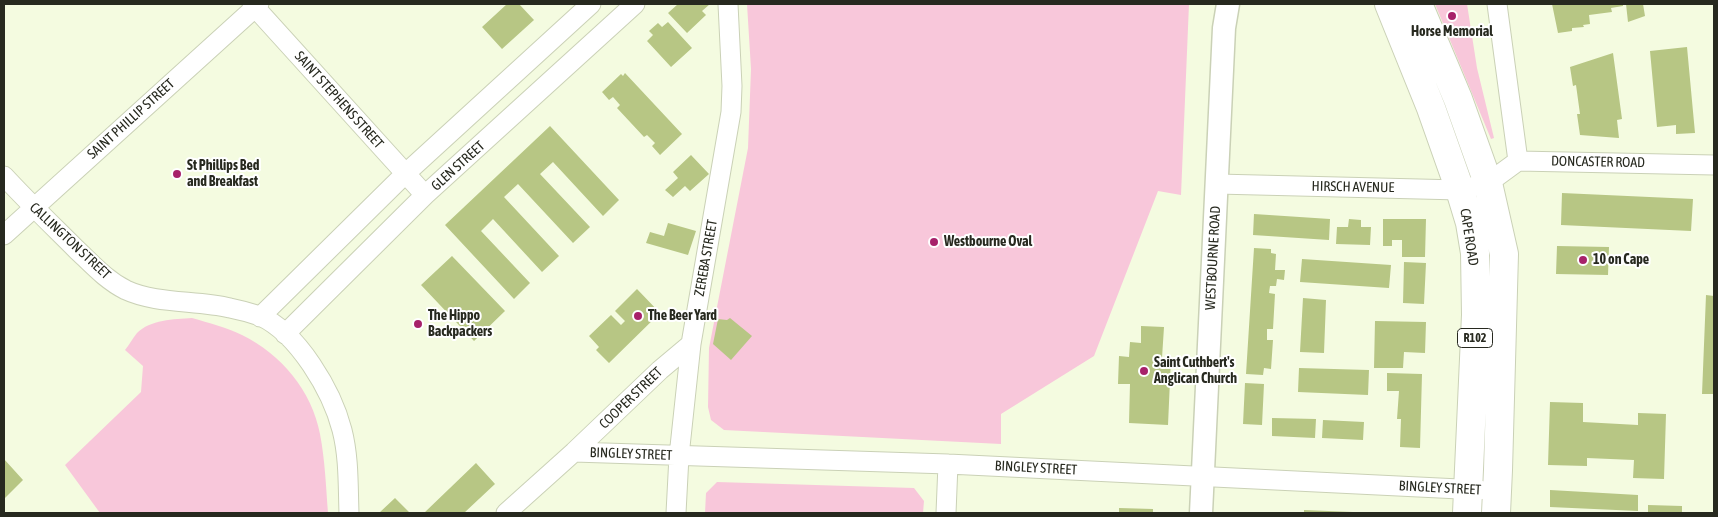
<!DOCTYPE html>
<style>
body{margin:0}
#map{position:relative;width:1718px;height:517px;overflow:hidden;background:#f4fbe0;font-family:"Asap Condensed",sans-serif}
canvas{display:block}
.frame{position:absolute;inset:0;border:5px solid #27291f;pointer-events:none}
</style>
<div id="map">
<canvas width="1718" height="517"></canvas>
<div class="frame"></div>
</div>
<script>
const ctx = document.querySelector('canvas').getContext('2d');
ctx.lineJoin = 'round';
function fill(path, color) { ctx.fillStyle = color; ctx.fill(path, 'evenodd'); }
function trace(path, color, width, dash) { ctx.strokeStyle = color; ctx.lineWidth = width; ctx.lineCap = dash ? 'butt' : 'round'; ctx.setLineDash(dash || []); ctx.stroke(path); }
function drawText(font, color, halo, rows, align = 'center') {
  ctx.font = font + ' "Asap Condensed",sans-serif'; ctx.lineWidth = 4; ctx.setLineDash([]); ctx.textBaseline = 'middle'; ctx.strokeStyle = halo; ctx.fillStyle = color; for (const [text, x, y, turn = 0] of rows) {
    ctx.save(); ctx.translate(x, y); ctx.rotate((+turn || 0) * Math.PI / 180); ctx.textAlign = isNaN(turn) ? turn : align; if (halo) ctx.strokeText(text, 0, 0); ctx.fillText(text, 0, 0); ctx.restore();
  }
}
fill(new Path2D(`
 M747 4H1189L1181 195 1158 191 1094 356 1001 414V444L724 430 711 420 708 407 709 348 748 148 751 69Z
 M1435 4H1467L1477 68 1494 138 1491 139Z
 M192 318C209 323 226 327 242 335 281 354 312 391 320 434 325 460 326 487 328 513H100L65 465 141 392 143 366 125 350C129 345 133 338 137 333 150 320 174 319 192 318Z
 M717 482 914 488 924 501 923 513H705L706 493Z`), '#f8c7da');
fill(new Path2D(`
 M507 4H519L534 20 502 49 482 27Z
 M678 4H710L702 11 706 15 687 33 668 13Z
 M1552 4H1623V6L1611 8 1612 12 1589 15 1590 24 1583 25 1584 27 1572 28V31L1558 33Z
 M1626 4H1643L1645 16 1628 22Z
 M668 22 692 48 671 67 647 41 653 35 649 31 658 23 662 27Z
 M1687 47 1695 133 1676 134V125L1657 127 1650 51Z
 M1613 53 1622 119 1617 120 1619 138 1580 135 1577 114H1580L1576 85 1573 86 1570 67Z
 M625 73 682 134 660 155 652 146 655 143 647 135 644 137 617 108 620 105 613 97 609 100 602 92 621 74 623 76Z
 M550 126 619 200 603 216 553 162 540 174 590 227 573 243 518 184 504 197 559 256 542 272 493 219 481 231 530 283 514 299 445 225Z
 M691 155 709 174 690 191 685 186 673 197 665 190 678 178 673 172Z
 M1562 193 1693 199 1691 231 1561 225Z
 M1254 214 1330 219 1329 240 1253 235Z
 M1349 219 1361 220V227H1371L1370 245 1336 244 1337 227H1348Z
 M1383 219H1426L1425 257H1402V240H1392V246H1383Z
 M668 223 696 231 688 255 646 243 650 232 664 236Z
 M1557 246 1609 247 1608 275 1556 274Z
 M1254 248 1271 249V253L1276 254 1275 270H1285L1284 280 1277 279 1276 286H1270L1269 293 1275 294 1273 329H1267V340H1273L1271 369 1264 368 1263 375 1246 374Z
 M452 256 505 311 474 341 421 285Z
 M1302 259 1391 265 1389 288 1300 282Z
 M1404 262 1426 263 1424 304 1403 303Z
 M637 289 660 313 609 363 596 350 599 347 589 336 611 315 621 325 625 321 615 311Z
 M1706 295 1714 296V394H1702Z
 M1303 298 1326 300 1324 353 1300 352Z
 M730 318 752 336 731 360 713 344 718 319 727 320Z
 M1375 321 1426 322 1425 353 1404 352 1403 368H1374Z
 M1141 326 1164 327 1162 358H1171L1168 425 1129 423 1130 384H1118L1119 356 1129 357 1130 342 1141 343Z
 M1299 368 1369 370 1368 395 1298 392Z
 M1387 373 1422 374 1420 448 1400 447 1401 419H1397L1399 391H1387Z
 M1245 383 1264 384 1262 425 1243 424Z
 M1550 402 1583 403V422L1638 425V413L1666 414 1664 479 1633 478 1634 460 1587 458V466L1548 465Z
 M1272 418 1316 419 1315 438 1272 436Z
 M1323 420 1364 422 1363 440 1322 438Z
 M4 459 23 480 4 499Z
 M476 463 495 484 464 513H424Z
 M1550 490 1638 495V511L1550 507Z
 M395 498 410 513H379Z
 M1648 505 1682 506V513H1648Z
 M1119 508 1153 509V513H1119Z
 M1304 510 1353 512V513H1304Z`), '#b7c684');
const minor = new Path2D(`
 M252 4 425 195
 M1497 4 1518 161
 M4 176C27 201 52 225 76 249 92 264 106 280 126 290 156 304 197 300 230 308 240 310 251 313 260 316 298 333 332 391 342 430 349 457 348 486 349 513
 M1217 184 1460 190 1488 183 1518 161 1714 165
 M4 235 259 4
 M260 317 405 174 591 4
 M285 334 425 195 635 4
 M574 452 948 464 1480 490
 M506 513 574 452 660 370 691 344
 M676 513 679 456 691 344 731 112 732 86 728 4
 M946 513 948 464`);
const tertiary = new Path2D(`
 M1201 513 1224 28 1228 4`);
const primary = new Path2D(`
 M1389 4 1431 108 1460 190 1470 223 1475 253 1476 315 1467 513
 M1418 4 1458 99 1488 183 1504 254 1498 470 1496 513`);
trace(minor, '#cad1b6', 21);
trace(tertiary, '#cad1b6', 25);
trace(primary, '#cad1b6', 30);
trace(minor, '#fff', 19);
trace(tertiary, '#fff', 22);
trace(primary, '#fff', 28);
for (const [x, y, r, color] of [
 [1452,16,5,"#a7216a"],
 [177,174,5,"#a7216a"],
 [934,242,5,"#a7216a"],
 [1583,260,5,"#a7216a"],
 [638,316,5,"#a7216a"],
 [418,324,5,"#a7216a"],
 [1144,371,5,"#a7216a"]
]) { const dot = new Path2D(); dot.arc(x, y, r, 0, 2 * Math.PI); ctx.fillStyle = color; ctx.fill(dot); trace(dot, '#fff', 2); }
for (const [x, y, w] of [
 [1475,338,35]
]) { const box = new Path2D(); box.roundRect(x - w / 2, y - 9.5, w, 19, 4); ctx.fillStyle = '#fff'; ctx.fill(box); trace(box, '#27291f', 1); }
drawText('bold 12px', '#27291f', null, [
 ["R102",1475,338]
]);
drawText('bold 14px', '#27291f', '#fff', [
 ["Horse Memorial",1452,32,"center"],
 ["St Phillips Bed",187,166],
 ["and Breakfast",187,182],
 ["Westbourne Oval",944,242],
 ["10 on Cape",1593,260],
 ["The Hippo",428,316],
 ["Backpackers",428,332],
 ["The Beer Yard",648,316],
 ["Saint Cuthbert's",1154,363],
 ["Anglican Church",1154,379]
], 'left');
drawText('14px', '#27291f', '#fff', [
 ["SAINT STEPHENS STREET",339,100,48],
 ["SAINT PHILLIP STREET",131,119,-42],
 ["DONCASTER ROAD",1598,162,1],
 ["GLEN STREET",458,166,-42],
 ["HIRSCH AVENUE",1353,187,1],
 ["CAPE ROAD",1469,237,81],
 ["CALLINGTON STREET",70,241,43],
 ["ZEREBA STREET",706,258,-80],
 ["WESTBOURNE ROAD",1213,258,-87],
 ["COOPER STREET",631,398,-44],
 ["BINGLEY STREET",631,454,2],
 ["BINGLEY STREET",1036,468,3],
 ["BINGLEY STREET",1440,488,3]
]);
</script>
